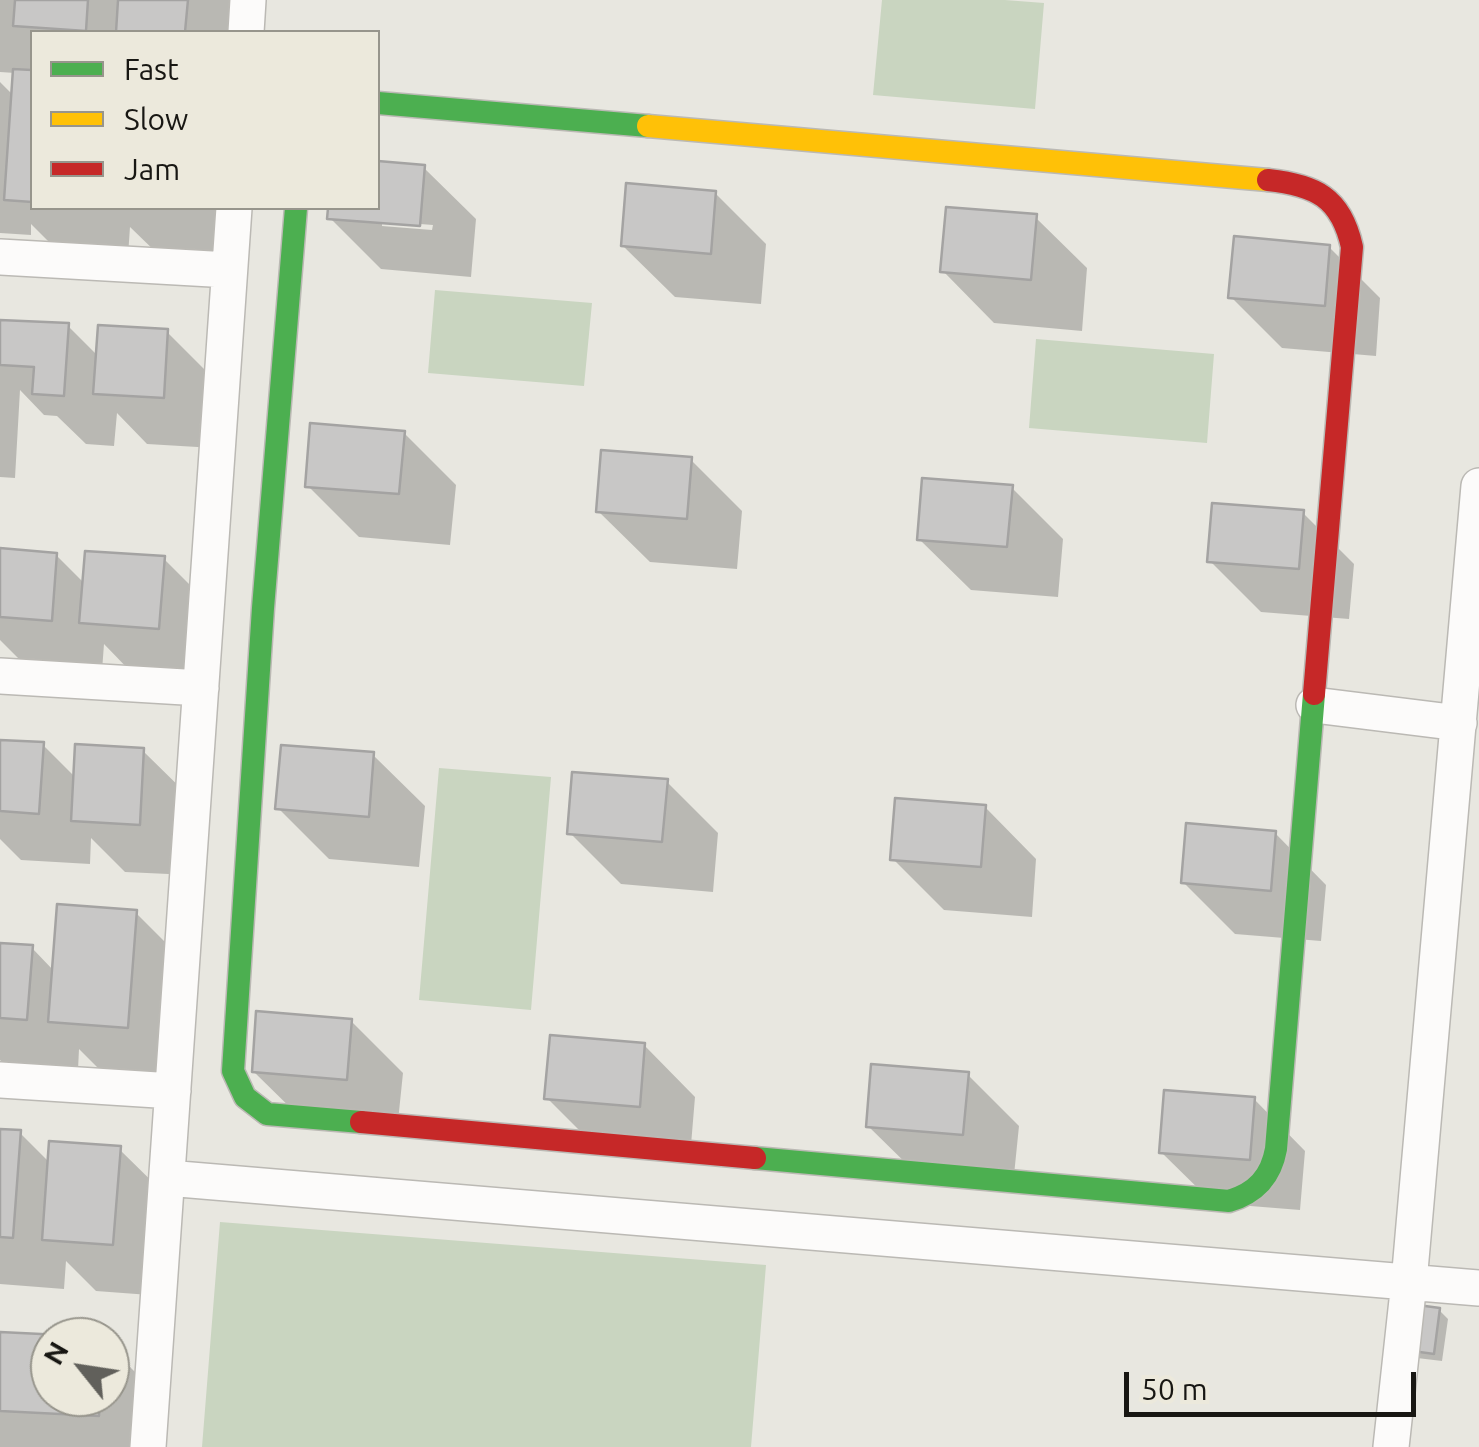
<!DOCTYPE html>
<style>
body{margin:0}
#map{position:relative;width:1479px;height:1447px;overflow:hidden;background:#e8e7e0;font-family:Ubuntu,sans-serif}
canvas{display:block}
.legend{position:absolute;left:30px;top:30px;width:350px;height:180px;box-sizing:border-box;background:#ece9dc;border:2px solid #97958c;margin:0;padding:12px 18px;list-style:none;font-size:30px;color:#181713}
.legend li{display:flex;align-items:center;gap:20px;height:50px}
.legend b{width:50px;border:2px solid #97958c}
.north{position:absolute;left:30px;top:1317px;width:100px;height:100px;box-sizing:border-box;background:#ece9dc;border:2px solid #97958c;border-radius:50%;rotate:300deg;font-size:28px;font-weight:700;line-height:40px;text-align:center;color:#181713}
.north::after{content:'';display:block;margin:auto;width:35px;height:45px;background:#61605b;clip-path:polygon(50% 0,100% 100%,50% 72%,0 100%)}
.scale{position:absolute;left:1124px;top:1372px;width:292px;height:45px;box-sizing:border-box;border:5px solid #181713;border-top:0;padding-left:12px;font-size:30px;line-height:35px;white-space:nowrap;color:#181713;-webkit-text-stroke:8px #ece9dc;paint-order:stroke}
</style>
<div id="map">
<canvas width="1479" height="1447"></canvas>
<ul class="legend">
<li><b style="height:12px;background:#4caf50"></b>Fast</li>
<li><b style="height:12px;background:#ffc107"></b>Slow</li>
<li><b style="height:12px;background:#c62828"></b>Jam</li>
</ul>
<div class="north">N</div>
<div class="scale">50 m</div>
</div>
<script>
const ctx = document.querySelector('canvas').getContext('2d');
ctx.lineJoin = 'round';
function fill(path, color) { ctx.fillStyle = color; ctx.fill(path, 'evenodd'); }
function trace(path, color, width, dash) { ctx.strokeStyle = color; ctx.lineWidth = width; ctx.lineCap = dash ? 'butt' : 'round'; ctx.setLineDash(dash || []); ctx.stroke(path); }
fill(new Path2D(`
 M882 0H1005L1044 3 1035 109 873 95Z
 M435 290 592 303 584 386 428 373Z
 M1036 339 1214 354 1207 443 1029 428Z
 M439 768 551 777 531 1010 419 1000Z
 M220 1222 766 1265 751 1447H202Z`), '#c9d5c0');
fill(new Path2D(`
 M0 0H242L240 32H32V208H230L226 262 161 257 130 227 128 256 58 251 31 224V235L0 233V82L13 95 15 73 0 72Z
 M378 164 424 168 476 219 471 277 381 269 330 218 331 208H378ZM382 221 433 225 432 230 382 226Z
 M715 193 766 244 761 304 675 297 623 246Z
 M1035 217 1087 268 1082 331 994 323 943 271Z
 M1329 247 1380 298 1376 356 1282 348 1231 297Z
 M0 322 68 326 98 356 167 332 218 383 214 448 147 444 117 413 114 446 86 444 57 416 44 415 20 390 15 478 0 477Z
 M404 433 456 485 450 545 359 537 308 486Z
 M691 460 742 511 737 569 650 562 598 511Z
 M1012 488 1063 539 1058 597 971 590 919 539Z
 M1303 513 1354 564 1349 619 1261 612 1210 561Z
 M0 551 56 555 85 584 164 559 215 610 210 679 133 674 104 644 102 671 25 665 0 640Z
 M0 742 43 745 76 778 143 751 195 802 190 875 125 872 91 838 90 864 21 860 0 839Z
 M373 755 425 806 419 867 329 859 278 808Z
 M667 782 718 833 713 892 621 884 570 833Z
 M985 807 1036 859 1032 917 944 910 893 859Z
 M1275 833 1326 885 1321 941 1235 934 1183 882Z
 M135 912 187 964 178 1078 102 1072 79 1049 78 1070 5 1065 0 1060V946L32 948 54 971Z
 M351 1021 403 1073 397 1131 306 1123 254 1072Z
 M644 1045 695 1097 690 1157 598 1149 547 1098Z
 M967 1074 1019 1126 1013 1185 920 1177 868 1126Z
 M1254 1099 1305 1151 1300 1210 1213 1203 1161 1152Z
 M0 1131 20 1133 50 1163 119 1149 171 1200 163 1296 96 1291 66 1261 64 1289 0 1284Z
 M1439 1310 1448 1319 1442 1361 1417 1358 1408 1350Z
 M0 1334 60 1337H50V1397H110V1347L153 1390 151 1447H0Z`), '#0003');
const building = new Path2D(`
 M15 0H88L86 31 13 26Z
 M118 0H188L185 32H116Z
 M13 69 32 70V202L4 200Z
 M378 161 425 165 420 226 327 219 328 208H378Z
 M626 183 716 191 711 254 621 246Z
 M946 207 1037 214 1031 280 940 272Z
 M1234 236 1330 245 1325 306 1228 298Z
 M0 320 69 323 64 396 32 394 34 367 0 365Z
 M98 325 168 329 164 398 93 394Z
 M310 423 405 431 399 494 305 487Z
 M601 450 692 457 687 519 596 512Z
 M922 478 1013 485 1007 547 917 540Z
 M1212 503 1304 510 1299 569 1207 562Z
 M0 548 57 553 52 621 0 617Z
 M85 551 165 556 159 629 79 623Z
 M0 740 44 742 39 814 0 811Z
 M75 744 144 748 140 825 71 821Z
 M281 745 374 752 369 817 275 809Z
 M572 772 668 779 662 842 567 834Z
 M895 798 986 805 981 867 890 860Z
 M1186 823 1276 831 1271 891 1181 883Z
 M57 904 137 910 128 1028 48 1022Z
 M0 943 33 945 27 1020 0 1018Z
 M256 1011 352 1019 347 1080 252 1072Z
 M550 1035 645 1043 640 1107 544 1099Z
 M871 1064 969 1072 963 1135 866 1127Z
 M1164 1090 1255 1097 1250 1160 1159 1153Z
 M0 1129 21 1130 13 1238 0 1237Z
 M49 1141 121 1146 113 1245 42 1240Z
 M1410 1304 1440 1308 1434 1354 1405 1350Z
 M0 1332 103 1337H50V1397H100L99 1416 0 1411Z`);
fill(building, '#c8c7c6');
trace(building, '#a4a3a2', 2.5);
const street = new Path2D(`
 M246 32 248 0
 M0 257 229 270
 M0 676 201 688
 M1314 705 1459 723
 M0 1080 173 1091
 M167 1178 1479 1288
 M148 1447 234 208
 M1391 1447 1409 1282 1479 486`);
const fast = new Path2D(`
 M378 103 648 126
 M296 208 263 608 233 1071 245 1097 267 1114 361 1122
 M755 1158 1229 1201C1256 1193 1271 1177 1276 1149L1314 694`);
const slow = new Path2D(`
 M648 126 1268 180`);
const jam = new Path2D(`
 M1268 180C1315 185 1341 197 1352 247L1314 694
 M361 1122 755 1158`);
trace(street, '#bbb9b4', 38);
trace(fast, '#bbb9b4', 25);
trace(slow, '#bbb9b4', 25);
trace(jam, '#bbb9b4', 25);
trace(street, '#fcfbfa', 35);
trace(fast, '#4caf50', 22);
trace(slow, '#ffc107', 22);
trace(jam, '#c62828', 22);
</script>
